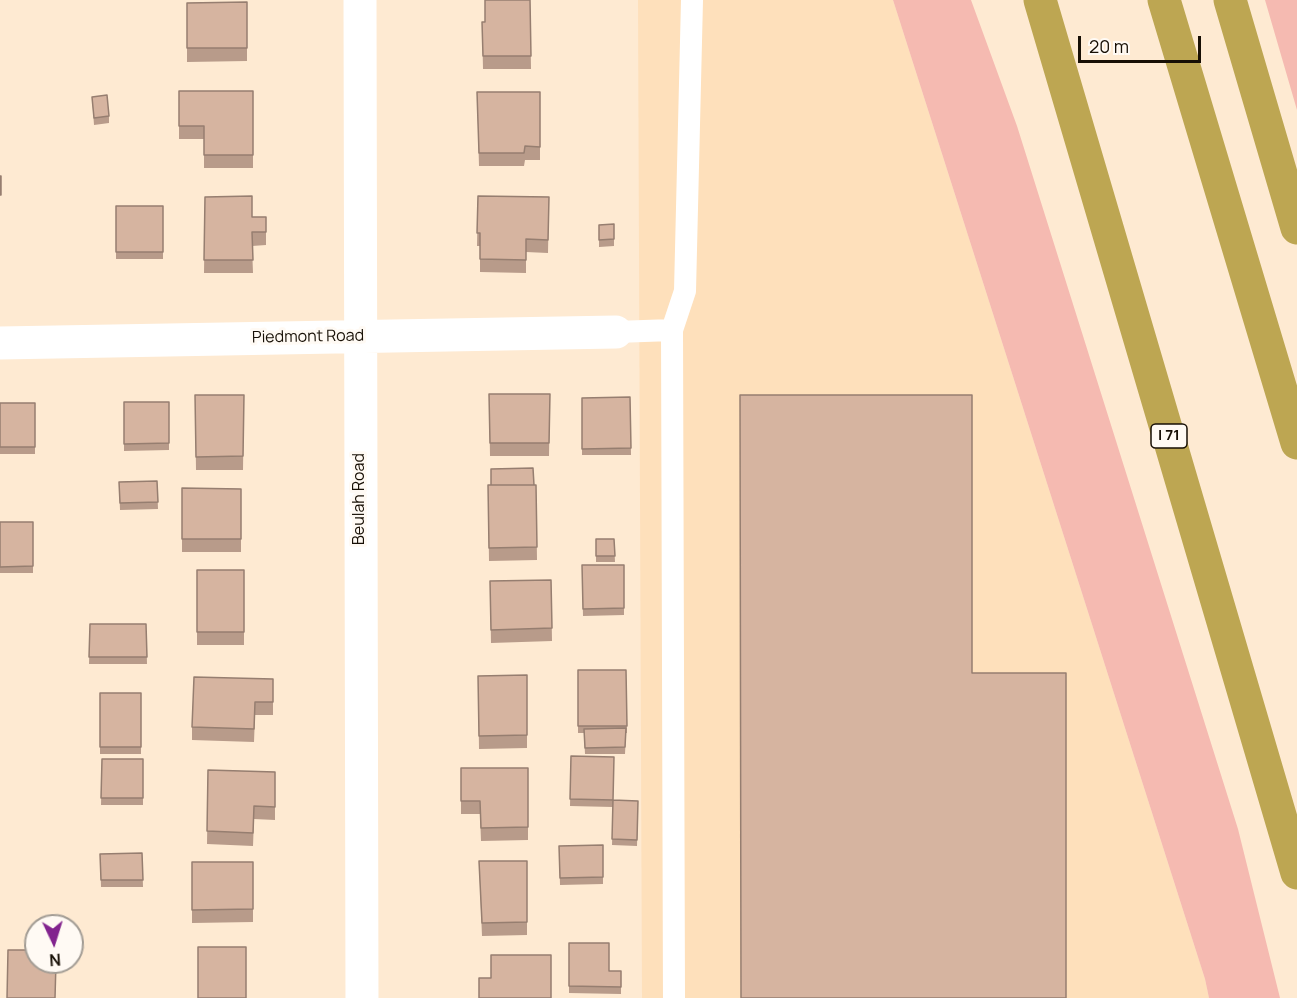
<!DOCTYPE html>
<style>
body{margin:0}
#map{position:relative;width:1297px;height:998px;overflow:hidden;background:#feead2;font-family:Manrope,sans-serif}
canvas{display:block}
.north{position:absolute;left:24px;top:914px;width:60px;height:60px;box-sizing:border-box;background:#fffaf4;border:2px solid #a29c94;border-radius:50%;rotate:176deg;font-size:16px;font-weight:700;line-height:24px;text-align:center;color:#170f05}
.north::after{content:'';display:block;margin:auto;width:21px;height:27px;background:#82238e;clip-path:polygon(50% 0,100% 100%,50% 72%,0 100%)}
.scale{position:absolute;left:1078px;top:36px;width:123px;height:27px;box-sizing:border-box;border:3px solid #170f05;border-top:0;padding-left:8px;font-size:18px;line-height:21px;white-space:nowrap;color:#170f05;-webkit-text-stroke:4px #fffaf4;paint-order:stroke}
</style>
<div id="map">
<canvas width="1297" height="998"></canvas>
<div class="north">N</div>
<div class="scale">20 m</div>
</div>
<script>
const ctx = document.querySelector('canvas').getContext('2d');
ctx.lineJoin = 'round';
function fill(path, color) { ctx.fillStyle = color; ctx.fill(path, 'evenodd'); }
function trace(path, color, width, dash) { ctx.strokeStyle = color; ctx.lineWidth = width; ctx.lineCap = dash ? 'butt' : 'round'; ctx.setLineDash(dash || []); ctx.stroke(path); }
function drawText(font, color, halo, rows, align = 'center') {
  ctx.font = font + ' Manrope,sans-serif'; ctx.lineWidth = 6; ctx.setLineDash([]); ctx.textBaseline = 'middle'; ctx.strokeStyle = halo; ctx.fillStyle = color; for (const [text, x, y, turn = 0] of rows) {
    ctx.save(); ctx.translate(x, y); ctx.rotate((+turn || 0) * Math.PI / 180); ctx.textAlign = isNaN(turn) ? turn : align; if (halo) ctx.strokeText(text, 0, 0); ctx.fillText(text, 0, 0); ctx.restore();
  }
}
fill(new Path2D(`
 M638 0H893L1205 979 1209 998H642Z`), '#fee0bb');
fill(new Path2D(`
 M893 0H971L1017 126 1238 829 1280 998H1209L1205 979Z
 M1265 0H1297V110Z`), '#f5bab1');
trace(new Path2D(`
 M672 330 685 291 692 0
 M616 332 672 330 674 998`), '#fff', 22);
trace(new Path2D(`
 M360 0 362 998
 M0 343 616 332`), '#fff', 33);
trace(new Path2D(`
 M1040 0 1297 873
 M1164 0 1297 443
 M1230 0 1297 228`), '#bda652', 33);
fill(new Path2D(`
 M530 0 531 69H483L482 22H485Z
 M247 2V61L187 62V3Z
 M179 91H253V168H204V139H179Z
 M477 92H540V160H525L524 166H479Z
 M92 97 109 116V123L94 125Z
 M478 196 549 197 548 253 526 252V273L480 272V246H477Z
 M205 197 252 217H266V245L252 246 253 273H204Z
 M116 206H163V259H116Z
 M614 224V246L599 247V225Z
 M489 394H550L549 456H490Z
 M195 395H244L243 470H196Z
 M630 397 631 455H582V398Z
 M124 402H169V450L124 451Z
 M0 403H35V454H0Z
 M157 481 158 509 120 510 119 482Z
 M488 485H536L537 560 489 561Z
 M182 488 241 489V552H182Z
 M0 522H33V573H0Z
 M596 539H614L615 562H596Z
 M582 565H624V615L583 616Z
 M197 570H244V645H197Z
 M551 580 552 641 491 643 490 581Z
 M90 624H146L147 664H89Z
 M578 670H626L627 733H626L625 754H585L584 733H578Z
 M527 675V748L479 749 478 676Z
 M273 679V715H255L254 742 192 740V727Z
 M100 693H141V754H100Z
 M571 756 613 800 638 801 637 846 612 845 613 807 570 806Z
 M102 759H143V805H101Z
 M461 768H528V840L481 841 480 814H461Z
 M208 770 275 772V820L254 819 253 846 207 844Z
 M603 845V884L560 885 559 846Z
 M142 853 143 887H101L100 854Z
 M479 861H527V935L482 936Z
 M192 862H253V922L192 923Z
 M569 943 609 971H621V994L569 993Z`), '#b89b8a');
const building = new Path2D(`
 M485 0H530L531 56H483L482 22H485Z
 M247 2V48H187V3Z
 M179 91H253V155H204V126H179Z
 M477 92H540V147L525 146 524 153H479Z
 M107 95 109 116 94 118 92 97Z
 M0 176H1V195H0Z
 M252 196V217H266V232H252L253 260H204L205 197Z
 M478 196 549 197 548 240 526 239V260L480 259V233H477Z
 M116 206H163V252H116Z
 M614 224V239L599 240V225Z
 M489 394H550L549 443H490Z
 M195 395H244L243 456 196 457Z
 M740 395H972V673H1066V998H741Z
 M630 397 631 448 582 449V398Z
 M124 402H169V443L124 444Z
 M0 403H35V447H0Z
 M533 468 534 485H491V469Z
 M157 481 158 502 120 503 119 482Z
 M488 485H536L537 547 489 548Z
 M182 488 241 489V539H182Z
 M0 522H33V566L0 567Z
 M596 539H614L615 556H596Z
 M582 565H624V608L583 609Z
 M197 570H244V632H197Z
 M551 580 552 628 491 630 490 581Z
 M90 624H146L147 657H89Z
 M578 670H626L627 726H578Z
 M527 675V735L479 736 478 676Z
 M194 677 273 679V702H255L254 729 192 727Z
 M100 693H141V747H100Z
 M626 728 625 747 585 748 584 729Z
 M571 756 614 757 613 800 570 799Z
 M102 759H143V798H101Z
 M461 768H528V827L481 828 480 801H461Z
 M208 770 275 772V807L254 806 253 833 207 831Z
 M613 800 638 801 637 840 612 839Z
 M603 845V877L560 878 559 846Z
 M142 853 143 880H101L100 854Z
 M479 861H527V922L482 923Z
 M192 862H253V909L192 910Z
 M569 943H609V971H621V987L569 986Z
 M198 947H246V998H198Z
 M8 950H36V962H56L55 998H7Z
 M491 955H551V998H479V978H491Z`);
fill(building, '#d6b4a0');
trace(building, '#967e70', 1.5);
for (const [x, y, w] of [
 [1169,436,36]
]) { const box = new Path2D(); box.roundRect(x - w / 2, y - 12, w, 24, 4.5); ctx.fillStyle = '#fffaf4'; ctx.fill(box); trace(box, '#170f05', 1.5); }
drawText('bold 15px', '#170f05', null, [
 ["I 71",1169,436]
]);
drawText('16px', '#170f05', '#fffaf4', [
 ["Piedmont Road",308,337,-1],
 ["Beulah Road",360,499,-90]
]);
</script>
